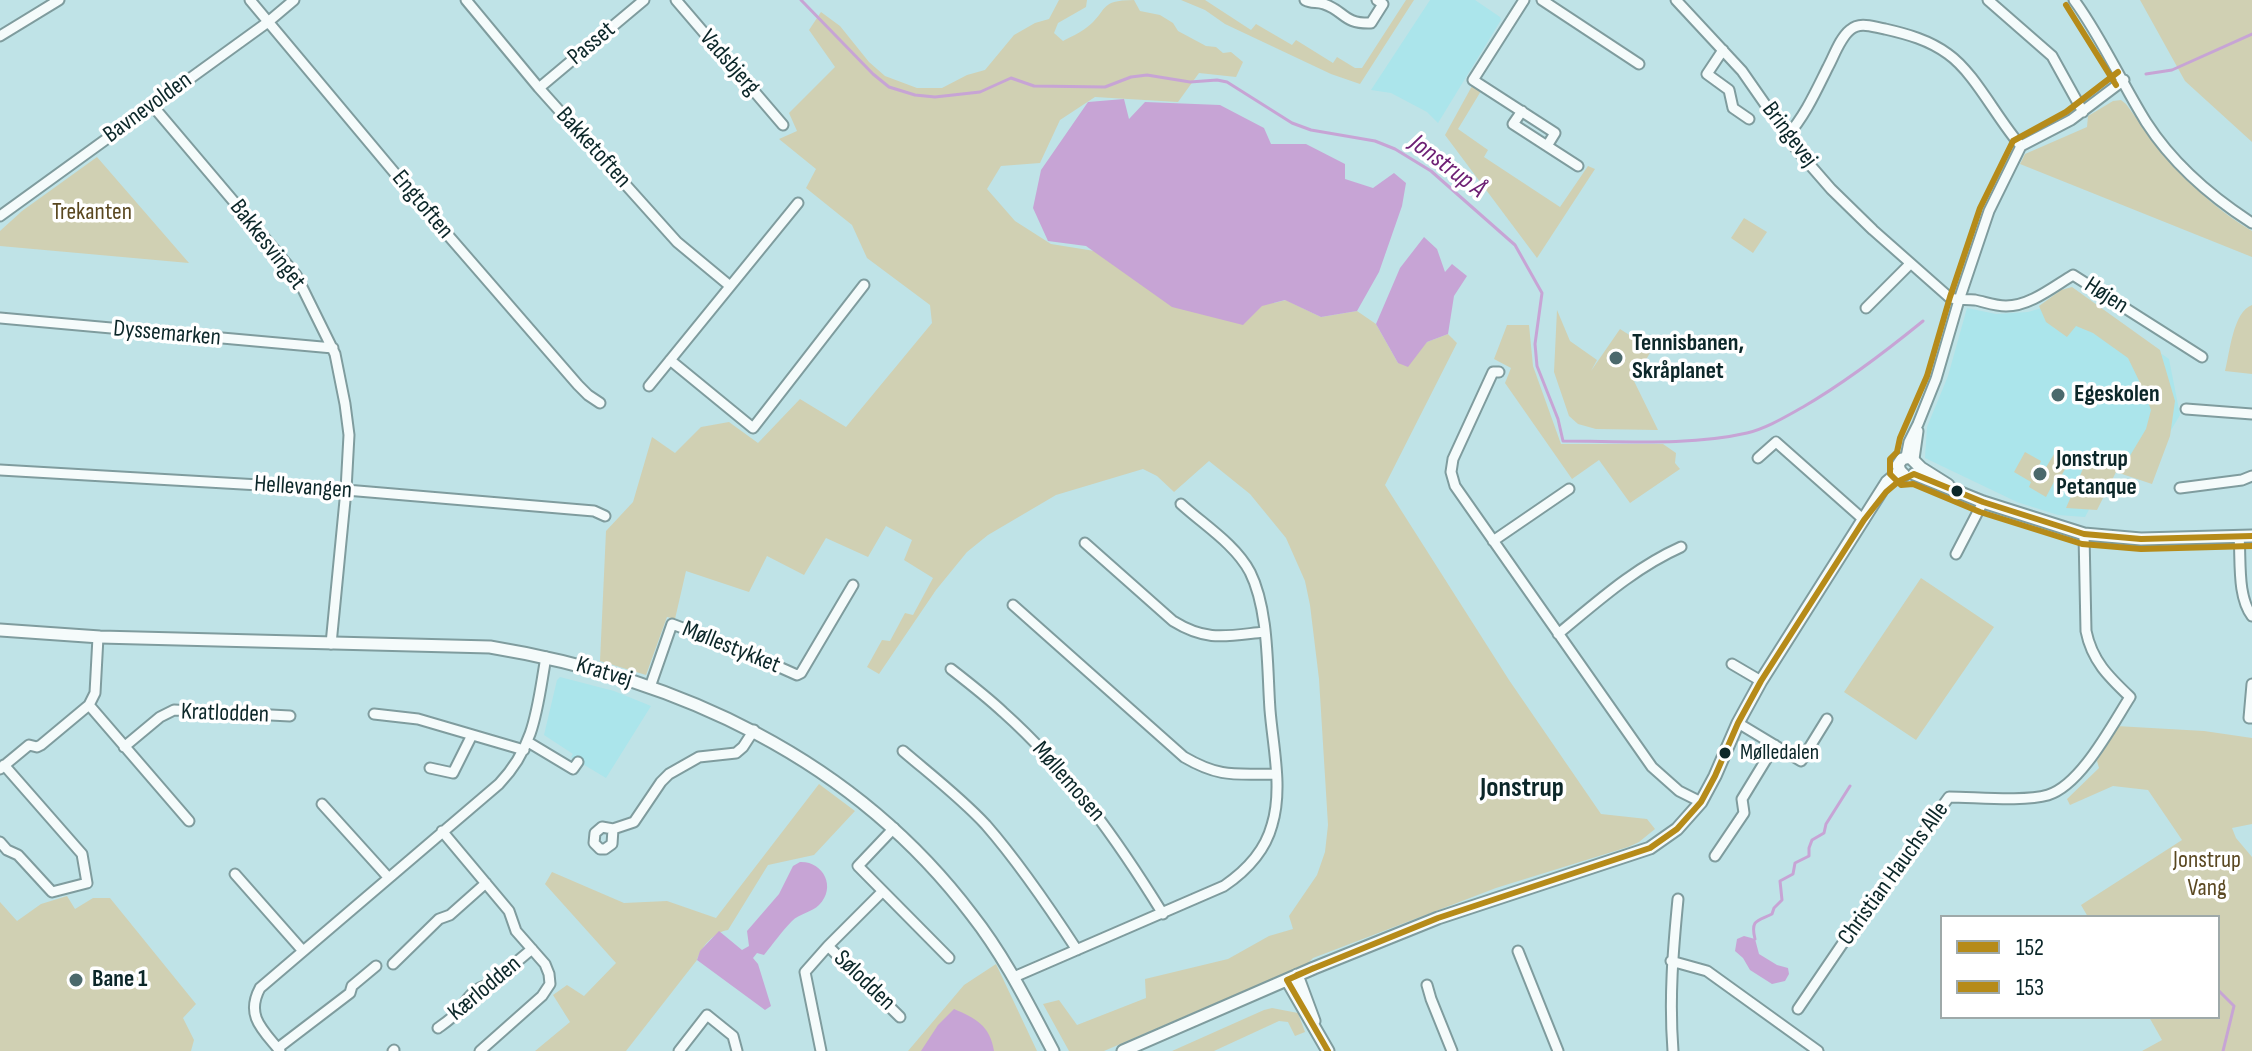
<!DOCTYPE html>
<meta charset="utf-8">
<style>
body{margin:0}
#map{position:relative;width:2252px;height:1051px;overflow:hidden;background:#bfe3e7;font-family:"Sofia Sans Condensed",sans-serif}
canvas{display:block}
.legend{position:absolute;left:1940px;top:915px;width:280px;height:104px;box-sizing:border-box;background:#fff;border:2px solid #9ea9a9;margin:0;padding:10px 14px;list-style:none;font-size:24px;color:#0c2729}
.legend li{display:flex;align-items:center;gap:16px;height:40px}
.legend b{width:40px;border:2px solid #9ea9a9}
</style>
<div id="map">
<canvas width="2252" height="1051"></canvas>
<ul class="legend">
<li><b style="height:10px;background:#b68b19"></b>152</li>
<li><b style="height:10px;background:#b68b19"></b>153</li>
</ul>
</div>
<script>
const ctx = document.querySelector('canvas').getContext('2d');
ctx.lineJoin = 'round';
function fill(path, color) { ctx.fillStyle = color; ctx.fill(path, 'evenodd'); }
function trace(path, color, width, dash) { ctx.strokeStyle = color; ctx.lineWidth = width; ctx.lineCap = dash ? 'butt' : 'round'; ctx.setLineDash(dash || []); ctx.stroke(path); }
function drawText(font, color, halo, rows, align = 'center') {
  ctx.font = font + ' "Sofia Sans Condensed",sans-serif'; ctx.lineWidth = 7; ctx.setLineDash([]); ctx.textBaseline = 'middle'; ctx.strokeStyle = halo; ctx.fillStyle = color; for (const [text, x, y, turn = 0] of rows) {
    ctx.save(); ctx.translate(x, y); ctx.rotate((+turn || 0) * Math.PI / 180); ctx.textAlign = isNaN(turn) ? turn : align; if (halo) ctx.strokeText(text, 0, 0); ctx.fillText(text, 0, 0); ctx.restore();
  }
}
fill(new Path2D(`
 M1430 0H1475L1500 17 1501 20 1438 123 1427 112 1391 93 1371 90Z
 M2079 297 2169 359 2180 415 2142 479 2112 467 2085 517 2058 515 2017 502 1925 458 1927 427 1948 376 1967 308 1996 314 2028 312Z
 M560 677 614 691 651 706 606 778 571 757 573 754 544 735 557 680Z`), '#abe5eb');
fill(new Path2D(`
 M1059 0H1087L1086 7 1058 23 1054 33 1063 41C1070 37 1080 33 1086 28 1109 11 1097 0 1134 0L1140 11 1160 15 1173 23 1178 31 1206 46 1216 47 1223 53 1231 52 1243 62 1236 77 1199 73 1178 102 1095 97 1060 120 1040 163 1001 166 987 189 1015 221 1051 244 1107 253 1274 303 1286 300 1321 317 1357 311 1376 324 1398 363 1427 342 1448 334 1457 343 1385 485 1509 680 1601 814 1647 819 1655 829 1639 842 1628 847 1496 888 1313 958 1307 964 1104 1051H1069L1043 1004 1059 1000 1077 1025 1146 998 1145 979 1228 959 1269 936 1293 929 1289 916 1317 875 1325 852 1328 825 1319 679 1310 605 1305 581 1286 538 1250 494 1209 461 1174 492 1157 476 1143 469 1056 495 988 535 967 552 936 590 879 674 867 667 882 640 890 641 905 613 913 615 933 578 904 560 912 540 886 526 868 557 826 538 804 575 767 556 749 592 686 571 675 619 667 617 646 675 600 661 606 531 633 502 652 437 675 453 701 427 729 422 758 443 800 399 846 427 932 323 930 305 867 258 852 225 806 188 816 169 779 139 797 131 789 113 835 67 809 30 821 12 840 26 869 62 885 76 917 88H942L967 75 985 70 1014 35 1035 23 1049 19Z
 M1181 0H1205L1251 30 1256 24 1292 45 1296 40 1333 63 1337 57 1355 68H1362L1406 0H1414L1360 84 1331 74 1225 24 1205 10Z
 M2140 0H2252V142L2185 81Z
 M1472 86 1481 91 1458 129 1488 150 1484 157 1560 207 1588 166 1595 169 1537 258 1445 135Z
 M2121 100 2126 104C2163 155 2197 198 2252 231V257L2020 164 2025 154 2087 127 2088 116 2113 101Z
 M97 157 189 263 0 246V231L22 211Z
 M1744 218 1767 232 1753 253 1731 238Z
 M2072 287 2160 350 2175 401 2170 436 2152 484 2116 472 2097 510 2066 508 2092 448 2128 459 2146 429 2151 410 2143 389 2128 358 2093 333 2076 326 2067 337 2046 322 2039 306 2061 290Z
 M2252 305V374L2225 371C2230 352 2233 312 2252 305Z
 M1557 310 1570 341 1597 360 1591 371 1620 329 1642 343 1641 346 1651 351 1634 381 1658 430 1596 429 1578 424 1569 416 1554 372Z
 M1507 325H1529L1533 366 1561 444H1663L1676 453 1675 463 1680 469 1630 503 1599 460 1572 479 1505 383 1511 368 1494 359Z
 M2056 451 2071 459 2060 478 2057 476 2046 497 2029 487 2031 482 2014 472 2025 452 2041 461 2039 466 2045 469Z
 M1921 578 1994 627 1916 740 1844 692Z
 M2116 726 2204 731 2252 738V824L2232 828 2236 838 2252 857V1051H2142L2162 1040 2149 1017H2218V917H2088L2081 905 2182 840 2148 790 2113 786 2070 805 2067 799 2099 768 2097 761Z
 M819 784 855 811 814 855 768 865 728 930C714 932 701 947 697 960L626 1051H535L570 1022 553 995 567 985 584 996 616 963 545 884 552 872 624 903 667 901 716 918Z
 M67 896 75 909 93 898H110L196 1004 183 1018 194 1040 191 1051H0V902L17 921 41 904Z
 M996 964 1037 1051H908L964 985Z
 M1272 1008 1298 1013 1305 1032 1295 1036 1288 1022 1279 1021 1214 1051H1172L1264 1010Z`), '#d0d0b3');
fill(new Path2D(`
 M1124 99 1129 119 1145 102 1220 105 1264 128 1271 144H1306L1345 164V179L1373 188 1394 173 1406 183 1402 206 1379 272 1357 311 1321 317 1285 300 1262 306 1243 325 1172 307 1086 246 1048 241 1033 208 1041 170 1088 102Z
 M1424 237 1437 249 1445 272 1452 264 1467 276 1454 296 1448 334 1427 342 1408 367 1398 363 1376 324 1400 268Z
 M800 862C823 861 837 887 819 905 812 912 799 914 792 921 782 931 773 944 764 955L757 953 753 958 758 964 771 1006 765 1010 697 960 700 951 719 931 742 950 749 946 747 931 779 894 793 866Z
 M1744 936 1755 939 1759 954 1777 965 1788 968 1789 974 1785 981 1772 984 1750 970 1743 958 1735 951 1737 939Z
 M954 1009C975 1018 990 1025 994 1051H921L938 1025Z`), '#c7a4d5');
trace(new Path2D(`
 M801 0 873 74 889 87 915 95 935 97 980 92 1011 78 1034 86 1105 87 1131 77 1147 75 1190 82 1217 80 1227 82 1292 123 1311 130 1375 141 1395 149 1431 171 1515 245 1542 293 1535 344 1537 366 1558 419 1563 441C1621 441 1691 446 1747 433 1767 428 1785 417 1803 407 1846 382 1885 352 1923 321
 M2146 74 2172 70 2252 34
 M1755 939C1750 919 1758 921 1772 914L1774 908 1782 900 1780 881 1793 874 1795 863 1809 856V848L1812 840 1824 833 1826 824 1850 786
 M2218 990 2234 1006 2223 1051`), '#c7a4d5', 3);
const minor = new Path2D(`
 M250 0 414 196 578 385 588 395 600 403
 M466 0 539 88 677 242 730 286
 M676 0 783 125
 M1305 0C1312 4 1317 1 1324 4 1345 11 1343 24 1371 23L1383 4 1377 0
 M1524 0 1473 80 1555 133 1547 146 1578 166
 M1542 0 1639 64
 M1676 0 1742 71 1797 150 1831 189 1873 230 1950 298C1958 300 1966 299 1975 300 1985 302 1995 306 2006 306 2030 306 2053 287 2073 275L2202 357
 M1988 0 2052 56 2083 112
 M2074 0C2102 38 2121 82 2146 122 2173 164 2210 196 2252 223
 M0 36 59 0
 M1723 50 1707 74 1729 90 1733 108 1749 119
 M539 88 644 0
 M152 105 296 275 335 354 345 404 349 435 346 490 331 644
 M1522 111 1513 124 1547 146
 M1787 136C1805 116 1816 91 1828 67 1834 56 1840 38 1850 30 1860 21 1873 27 1885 29 1907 34 1929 40 1948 54 1975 73 1997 119 2021 146
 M0 216 268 22 294 0
 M1866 308 1910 264
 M0 318 333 348
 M670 360 753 428 864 285
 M1499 372H1493L1453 459 1451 472 1455 486 1652 767 1679 791 1701 802
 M649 386 798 203
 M2186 409 2252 414
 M1906 457 1909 442 1918 424 1936 379 1959 300 1989 211 2021 146 2071 120 2124 80
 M1758 458 1776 442 1864 520
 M1914 459 1918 431
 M0 470 346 490 594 511 605 516
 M2180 488 2242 480 2252 476
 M2239 536C2241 561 2237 596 2252 616
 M1493 541 1569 489
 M1085 543 1173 621C1207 642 1226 636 1264 632
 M1956 554 1983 502
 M1013 605 1184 757C1220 778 1235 774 1275 774
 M1558 634C1597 602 1634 568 1681 547
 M1732 664 1761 681
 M951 669C969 683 987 697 1003 712 1068 770 1118 841 1163 914
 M2252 684 2249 718H2252
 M650 687 672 624 741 650 797 675 801 673 853 585
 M89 705 189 821
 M374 714 418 719 524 750
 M1738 723 1801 761 1827 719
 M528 742 573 769 578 762
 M124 747 160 717 174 710 290 716
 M903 751C931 775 961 798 986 825 1020 864 1049 907 1077 950
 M430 768 453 773 472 735
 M0 769 29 745 37 747 41 745 89 705 95 693 98 637
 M322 804 388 877
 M894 828 858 866 949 958
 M613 829 612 844 605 849H600L594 843 595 833 602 827 613 829 634 822 661 782 669 774 699 757 736 753 743 747 754 730
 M442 831 509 911 516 931 545 964 549 974 550 984 542 996 480 1051
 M0 842 7 850 18 855 52 892 87 883 82 854 4 765
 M1715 856 1744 813 1742 799 1775 745
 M235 874 303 951
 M828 946 900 1017
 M1518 951 1558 1051
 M1671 961 1707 971 1818 1051
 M393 964 439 919 450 915 486 883
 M1014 977 1224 886C1246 871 1265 851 1272 825 1283 789 1273 747 1270 710 1267 668 1269 610 1250 572 1235 544 1204 525 1181 504
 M1427 985 1431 999 1452 1051
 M1798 1009 1845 940 1949 797C1975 797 2024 802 2048 795 2081 785 2112 725 2130 697 2109 677 2092 661 2086 631L2084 534
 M438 1028C445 1023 454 1017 459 1010 467 1000 474 987 489 985L532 949
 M278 1048 350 993 352 986 376 966
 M280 1051C263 1030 245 1016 260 988L499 784C536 745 537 707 546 657
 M393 1051 394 1050
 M679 1051 707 1015 733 1036 737 1051
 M821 1051 805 972 828 946 882 892
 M1673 1051C1669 999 1673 950 1678 899`);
const tertiary = new Path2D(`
 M1914 474 1983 502 2084 534 2141 539 2252 536
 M1904 475 1900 471 1898 465 1902 459 1910 457 1921 468 1948 485
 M0 630 100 637 490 647C679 678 854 759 972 915 1005 957 1028 1004 1053 1051
 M1297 975 1314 1021
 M1287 980 1328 1051
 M1123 1051 1314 968 1438 918 1650 848 1677 829 1701 802 1715 776 1738 723 1761 681 1887 482 1900 471`);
trace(minor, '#7f9c9e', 13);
trace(tertiary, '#7f9c9e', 15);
trace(minor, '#f5fbfb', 9);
trace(tertiary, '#f5fbfb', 11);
trace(new Path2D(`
 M1314 968 1287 980 1328 1051
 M1297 975 1438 918 1650 848 1677 829 1701 802 1715 776 1738 723 1761 681 1864 520 1886 492 1899 481 1914 474 1983 502 2084 534 2141 539 2252 536`), '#b68b19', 6);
trace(new Path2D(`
 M2066 5 2116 85
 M2118 72 2066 112 2013 141 1980 208 1950 297 1927 376 1900 438 1897 452 1890 459V474L1901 485 1913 484 1980 512 2082 544 2141 549 2252 546`), '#b68b19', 6);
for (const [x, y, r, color] of [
 [1616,358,8,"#4b696c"],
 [2058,395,8,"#4b696c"],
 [2040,474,8,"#4b696c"],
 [1957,491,7,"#0c2729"],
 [1725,753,7,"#0c2729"],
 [76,980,8,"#4b696c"]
]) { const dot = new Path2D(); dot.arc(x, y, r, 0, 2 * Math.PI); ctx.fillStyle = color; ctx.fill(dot); trace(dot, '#fff', 3); }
drawText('22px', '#0c2729', '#fff', [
 ["Mølledalen",1740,753]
], 'left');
drawText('24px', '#0c2729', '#fff', [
 ["Passet",592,44,-40],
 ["Vadsbjerg",729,63,49],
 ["Bavnevolden",148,108,-36],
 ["Bringevej",1789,135,53],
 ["Bakketoften",593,148,48],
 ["Engtoften",422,205,50],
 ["Bakkesvinget",267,245,52],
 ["Højen",2106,296,33],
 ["Dyssemarken",167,334,5],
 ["Hellevangen",303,488,4],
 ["Møllestykket",731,648,22],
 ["Kratvej",604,673,17],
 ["Kratlodden",225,714,2],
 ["Møllemosen",1068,782,49],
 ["Christian Hauchs Alle",1894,874,-54],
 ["Sølodden",864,981,44],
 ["Kærlodden",485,989,-40]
]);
drawText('24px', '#5a4821', '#fff', [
 ["Trekanten",92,213],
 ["Jonstrup",2207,861],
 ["Vang",2207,889]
]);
drawText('bold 24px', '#0c2729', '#fff', [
 ["Tennisbanen,",1632,344],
 ["Skråplanet",1632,372],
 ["Egeskolen",2074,395],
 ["Jonstrup",2056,460],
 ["Petanque",2056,488],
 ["Bane 1",92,980]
], 'left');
drawText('italic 26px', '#6e2074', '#fff', [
 ["Jonstrup Å",1447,167,37]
]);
drawText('bold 28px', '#0c2729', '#fff', [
 ["Jonstrup",1522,789]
]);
</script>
